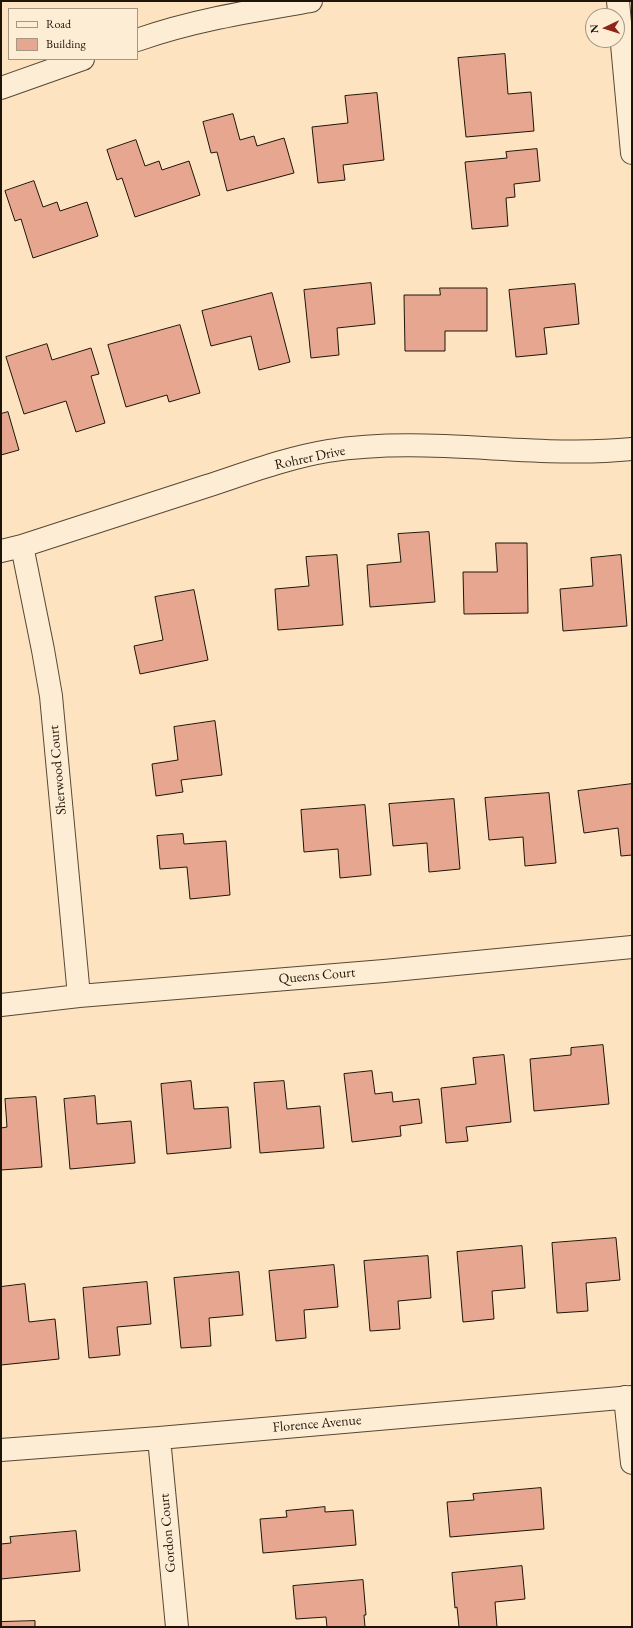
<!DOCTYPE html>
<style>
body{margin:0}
#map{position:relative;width:633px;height:1628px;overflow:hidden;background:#fde3bf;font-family:"EB Garamond",serif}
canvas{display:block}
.frame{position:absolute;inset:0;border:2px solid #1e1508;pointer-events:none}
.legend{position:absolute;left:8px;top:8px;width:130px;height:52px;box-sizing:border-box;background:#feedd5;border:1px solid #a49783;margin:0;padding:5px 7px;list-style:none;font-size:12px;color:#1e1508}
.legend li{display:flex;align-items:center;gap:8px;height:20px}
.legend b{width:20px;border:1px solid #a49783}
.north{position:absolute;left:585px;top:8px;width:40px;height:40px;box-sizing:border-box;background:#feedd5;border:1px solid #a49783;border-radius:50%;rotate:266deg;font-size:11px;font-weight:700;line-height:16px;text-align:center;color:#1e1508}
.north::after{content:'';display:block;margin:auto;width:14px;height:18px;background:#8f2418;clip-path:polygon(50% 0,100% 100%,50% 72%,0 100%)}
</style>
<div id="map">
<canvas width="633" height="1628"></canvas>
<div class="frame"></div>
<ul class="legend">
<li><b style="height:5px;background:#feedd5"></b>Road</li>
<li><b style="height:11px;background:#e7a690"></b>Building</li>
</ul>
<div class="north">N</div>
</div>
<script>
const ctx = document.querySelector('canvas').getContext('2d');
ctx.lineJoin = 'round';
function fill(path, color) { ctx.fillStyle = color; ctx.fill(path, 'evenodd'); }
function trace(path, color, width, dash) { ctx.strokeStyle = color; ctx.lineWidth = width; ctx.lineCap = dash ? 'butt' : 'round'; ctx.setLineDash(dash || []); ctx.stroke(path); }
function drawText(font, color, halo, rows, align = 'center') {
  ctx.font = font + ' "EB Garamond",serif'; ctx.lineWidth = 3; ctx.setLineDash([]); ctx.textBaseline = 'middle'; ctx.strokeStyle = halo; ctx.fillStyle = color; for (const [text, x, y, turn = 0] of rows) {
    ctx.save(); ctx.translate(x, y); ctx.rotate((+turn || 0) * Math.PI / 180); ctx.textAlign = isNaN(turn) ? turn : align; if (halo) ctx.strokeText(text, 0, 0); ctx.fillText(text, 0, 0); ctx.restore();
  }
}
const building = new Path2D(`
 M505 54 508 94 531 92 534 131 466 137 458 58Z
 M377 93 384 160 343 165 345 180 318 183 312 127 348 123 345 96Z
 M233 114 240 140 254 136 257 146 284 138 294 173 227 191 217 152 211 153 203 122Z
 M136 140 145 166 159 161 162 170 189 161 200 195 135 217 122 178 117 180 107 150Z
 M537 149 540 181 514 184 515 197 506 198 508 226 472 229 465 162 507 158 506 152Z
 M34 181 43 207 57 202 60 211 87 202 98 236 33 258 21 219 15 221 5 191Z
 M371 283 375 324 337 328 339 355 311 358 304 290Z
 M575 284 579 324 544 328 547 354 516 357 509 290Z
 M440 288H487V331H445V351H405L404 295H440Z
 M272 293 290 362 259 370 251 336 211 346 202 311Z
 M180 325 200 393 169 402 167 395 126 407 108 345Z
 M47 344 52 360 91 348 99 374 91 376 105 423 76 432 66 401 24 414 6 357Z
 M8 412 19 450 1 455V414Z
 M429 532 435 602 370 607 367 565 401 562 398 534Z
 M496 543H527L528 613 464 614 463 572H497Z
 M337 555 343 625 278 630 275 589 309 586 306 557Z
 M621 555 627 626 563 631 560 589 593 586 591 558Z
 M194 590 208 660 140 674 134 646 163 640 155 597Z
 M215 721 222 775 181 780 183 792 156 796 152 764 178 760 174 727Z
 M632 784V855L621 856 618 828 584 833 578 791Z
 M549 793 556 863 525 866 523 837 489 840 485 798Z
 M454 799 460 869 429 872 427 843 393 846 389 804Z
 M365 805 371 875 340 878 338 849 304 852 301 810Z
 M183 834 184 844 226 841 230 895 190 899 187 867 160 869 157 836Z
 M603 1045 609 1104 534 1111 530 1059 571 1055V1048Z
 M504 1055 511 1122 466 1127 468 1141 446 1143 441 1088 476 1084 473 1058Z
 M372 1071 375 1094 392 1092 393 1102 419 1099 422 1123 400 1126 401 1136 352 1142 344 1074Z
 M191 1081 194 1109 228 1107 231 1148 167 1154 161 1084Z
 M284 1081 287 1109 320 1106 324 1148 260 1153 254 1083Z
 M95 1096 97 1124 131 1121 135 1163 70 1169 64 1099Z
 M36 1097 42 1167 1 1170V1128L7 1127 5 1099Z
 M616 1238 620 1280 586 1283 588 1311 557 1313 552 1243Z
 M522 1246 525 1288 492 1291 494 1319 463 1322 457 1252Z
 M428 1256 431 1298 398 1301 400 1329 370 1331 364 1261Z
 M334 1265 338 1307 304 1310 306 1338 276 1341 269 1271Z
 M239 1272 243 1315 209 1318 211 1346 181 1348 174 1278Z
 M147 1282 151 1324 117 1327 120 1355 89 1358 83 1288Z
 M25 1284 29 1322 55 1319 59 1359 1 1365V1287Z
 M541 1488 544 1529 450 1537 447 1502 474 1500 473 1494Z
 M325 1507V1512L353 1510 356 1545 263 1553 260 1519 287 1517 286 1511Z
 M76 1531 80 1571 1 1579V1544L11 1543 10 1537Z
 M522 1566 525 1599 495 1602 497 1627H459L457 1607 455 1608 452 1573Z
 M363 1580 366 1615H364L365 1627H327L326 1617 296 1619 293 1586Z
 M35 1621V1627H1V1622Z`);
fill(building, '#e7a690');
trace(building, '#1e1508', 1);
const street = new Path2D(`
 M618 1 632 153
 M137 40C194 20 252 11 311 1
 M1 88 83 59
 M22 546 43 650 51 696 79 996
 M1 551 22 546C84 526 145 506 207 486 247 473 286 458 328 451 429 435 531 459 632 449
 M1 1005 79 996 384 971 632 947
 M625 1397 632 1463
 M159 1438 177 1627
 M1 1450 159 1438 632 1397`);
trace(street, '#564836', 24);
trace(street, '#feedd5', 22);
drawText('14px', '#1e1508', '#feedd5', [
 ["Rohrer Drive",310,458,-12],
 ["Sherwood Court",58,770,-95],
 ["Queens Court",317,976,-5],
 ["Florence Avenue",317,1424,-5],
 ["Gordon Court",168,1533,-95]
]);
</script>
